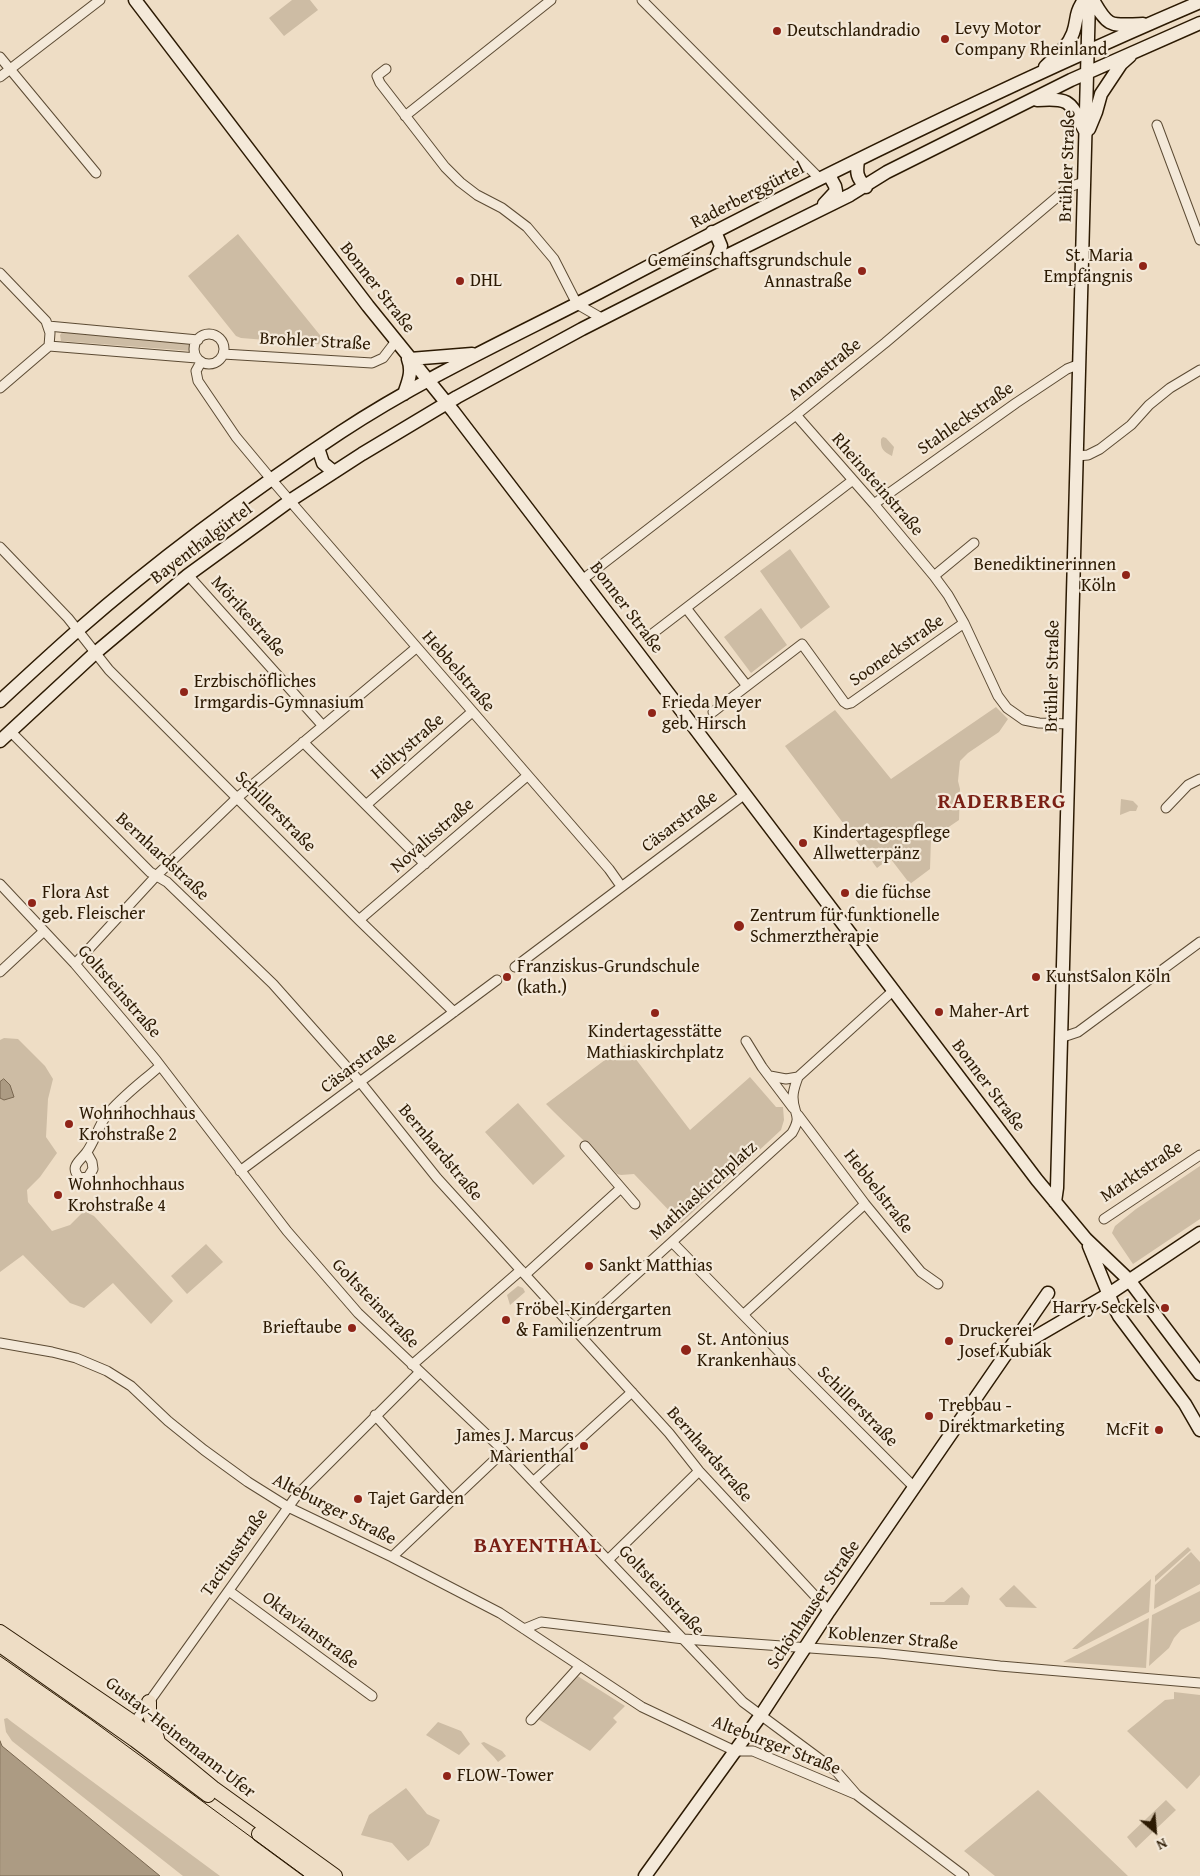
<!DOCTYPE html>
<meta charset="utf-8">
<style>
body{margin:0}
#map{position:relative;width:1200px;height:1876px;overflow:hidden;background:#eeddc5;font-family:"Gentium Book Plus",serif}
canvas{display:block}
.north{position:absolute;left:1130px;top:1806px;width:50px;height:50px;-webkit-text-stroke:4px #f4e9d9;paint-order:stroke;rotate:153deg;font-size:14px;font-weight:700;line-height:20px;text-align:center;color:#2c1a03}
.north::after{content:'';display:block;margin:auto;width:18px;height:22px;background:#2c1a03;clip-path:polygon(50% 0,100% 100%,50% 72%,0 100%)}
</style>
<div id="map">
<canvas width="1200" height="1876"></canvas>
<div class="north">N</div>
</div>
<script>
const ctx = document.querySelector('canvas').getContext('2d');
ctx.lineJoin = 'round';
function fill(path, color) { ctx.fillStyle = color; ctx.fill(path, 'evenodd'); }
function trace(path, color, width, dash) { ctx.strokeStyle = color; ctx.lineWidth = width; ctx.lineCap = dash ? 'butt' : 'round'; ctx.setLineDash(dash || []); ctx.stroke(path); }
function drawText(font, color, halo, rows, align = 'center') {
  ctx.font = font + ' "Gentium Book Plus",serif'; ctx.lineWidth = 4.5; ctx.setLineDash([]); ctx.textBaseline = 'middle'; ctx.strokeStyle = halo; ctx.fillStyle = color; for (const [text, x, y, turn = 0] of rows) {
    ctx.save(); ctx.translate(x, y); ctx.rotate((+turn || 0) * Math.PI / 180); ctx.textAlign = isNaN(turn) ? turn : align; if (halo) ctx.strokeText(text, 0, 0); ctx.fillText(text, 0, 0); ctx.restore();
  }
}
fill(new Path2D(`
 M292 0H310L318 10 284 36 269 18Z
 M238 234 328 345 241 338 236 336 188 276Z
 M64 330 193 344 191 351 61 341 60 335Z
 M883 437 886 438 894 447 892 456C884 452 880 449 881 439Z
 M790 549 830 607 801 629 760 571Z
 M761 608 787 645 751 673 724 637Z
 M996 707 1008 719 999 732 968 753 960 761 958 781 960 789 959 820 931 839 930 869 910 884 890 858 877 868 785 746 835 710 891 779Z
 M1121 799 1133 801 1138 806 1136 811H1130L1120 815Z
 M4 1038 18 1039 45 1066 53 1079 48 1099 46 1137 57 1153 40 1177 27 1190 28 1202 52 1231 70 1225 84 1211 94 1216 173 1301 151 1324 113 1283 84 1308 70 1303 23 1255 0 1272V1040Z
 M625 1045 690 1130 750 1077 776 1107H783L784 1120 781 1130 681 1223 634 1174 621 1175 617 1174C595 1149 569 1128 546 1104Z
 M518 1103 565 1156 533 1185 485 1132Z
 M1200 1166V1219L1133 1264 1112 1233 1115 1226 1136 1209Z
 M206 1244 223 1262 187 1294 171 1276Z
 M518 1286 523 1288 525 1292 510 1305 507 1295Z
 M1188 1547 1191 1550 1155 1582V1576Z
 M1191 1552 1200 1562V1584L1154 1609 1155 1585Z
 M1151 1579 1149 1612 1077 1649H1072Z
 M1014 1585 1037 1608 1006 1607 999 1599Z
 M962 1587 970 1596 968 1605H930V1602H944Z
 M1200 1591V1621L1181 1630 1174 1638 1169 1648 1149 1666 1152 1615Z
 M1149 1618 1146 1668 1063 1662Z
 M576 1675 625 1706 613 1718 617 1722 590 1751 538 1719Z
 M1174 1692 1200 1695V1775L1187 1789 1127 1731 1165 1700 1174 1699Z
 M7 1718 12 1722 220 1876H183L12 1741 6 1732 4 1719Z
 M438 1722 461 1731 470 1744 459 1755 426 1735Z
 M484 1742 502 1751 506 1756 498 1762C493 1755 486 1750 481 1743Z
 M406 1788 427 1814 440 1820 429 1845 408 1861 392 1843 361 1835 369 1815Z
 M1038 1790 1128 1876H995L964 1851Z
 M1166 1800 1176 1810 1136 1848 1127 1837Z`), '#cdbca4');
const water = new Path2D(`
 M4 1079 10 1085 14 1097 4 1100 0 1098V1082Z
 M0 1741 2 1746 160 1876H0Z`);
fill(water, '#ac9b83');
trace(water, '#796750', 1);
const street = new Path2D(`
 M642 0 820 179
 M0 57 96 173
 M386 69 377 76 380 83 445 167 460 182 477 195 502 208 527 227 554 259 577 304 603 319
 M0 77 100 0
 M405 116 551 0
 M1157 125 1200 240
 M0 273 46 321 50 333 49 346 0 388
 M48 326 198 340
 M194 349a15 15 0 1 1 30 0a15 15 0 1 1-30 0Z
 M49 346 197 358
 M223 354 372 363 383 358 396 341
 M201 362 196 371 198 381 236 437 271 479 609 869 621 886
 M796 415 874 504 934 576 948 595 964 623 998 696 1007 708 1024 720 1039 723 1070 724
 M1077 456 1088 455 1100 449 1131 425 1149 405 1170 388 1200 370
 M874 504 1016 403 1067 369 1080 364
 M0 547 68 618 109 670 359 920 454 1012
 M188 575 323 726
 M934 576 974 543
 M582 580 796 415 885 343 1069 187 1084 182
 M686 608 747 686
 M652 634 853 480
 M713 712 802 644 844 702 847 704 851 703 964 623
 M10 731 150 872 167 882 273 984 361 1083 437 1178 669 1433 699 1471 829 1611
 M303 742 425 864
 M366 805 472 712
 M1166 808 1188 785 1200 779
 M0 884 75 964 126 1024 156 1060 287 1231 358 1313 504 1451 743 1702 836 1771 857 1795 964 1876
 M359 920 527 776
 M75 964 157 875 238 797 416 648
 M515 967 745 794
 M0 972 44 931
 M1060 1038 1078 1032 1200 942
 M746 1041 762 1067 793 1108
 M770 1076 786 1079 798 1077
 M798 1115 865 1204 921 1272 938 1284
 M585 1146 635 1204
 M87 1153 92 1162 93 1169 88 1177 80 1178C69 1167 79 1162 86 1153 94 1143 98 1127 106 1116 121 1097 142 1082 160 1066
 M240 1171 497 980
 M1104 1219 1200 1155
 M672 1242 794 1367 915 1488
 M526 1274 621 1188
 M744 1314 865 1204
 M575 1330 792 1133C803 1114 793 1115 793 1097 793 1090 796 1083 798 1077L894 990
 M0 1343 52 1352 76 1358 107 1371 131 1386 168 1421 204 1450 248 1482 288 1507 392 1557 500 1613 642 1707 735 1751H753L855 1794
 M412 1365 521 1270
 M375 1415 452 1500
 M534 1481 632 1392
 M392 1557 504 1451
 M609 1559 699 1471
 M229 1591 372 1696
 M524 1629 541 1622 684 1639 880 1653 1000 1666 1200 1683
 M531 1720 579 1667
 M134 1723 297 1495 420 1372`);
const secondary = new Path2D(`
 M135 0 368 306 453 411 634 648 1037 1180 1086 1239 1129 1280 1200 1374
 M1093 0C1109 29 1111 25 1143 24
 M1045 67C1055 57 1068 47 1073 33 1078 19 1074 15 1084 0
 M1037 100C1074 97 1070 104 1086 133
 M1089 129 1096 112 1101 94 1121 64 1130 56
 M858 161C856 173 857 178 866 187
 M824 204 836 191 835 186 829 175
 M712 232 716 234 721 246 715 261
 M410 359 472 354
 M404 394C408 382 413 372 408 359
 M318 448 323 463 334 472
 M0 701C26 677 52 653 78 630 160 558 250 492 341 432 423 378 513 337 600 292 796 188 996 89 1200 2
 M0 741 94 654 188 575 291 500 362 454 457 397 582 329 706 266 850 195 887 172 1071 80 1200 23
 M1055 1202 1057 1188 1089 0
 M1089 1246 1113 1305 1119 1316 1185 1404 1200 1430
 M1013 1350 1109 1294 1200 1233
 M645 1876 761 1715 829 1611 1048 1293`);
const primary = new Path2D(`
 M0 1632 134 1723 213 1788 335 1876
 M0 1645 135 1740 208 1795
 M149 1702V1711L158 1742
 M259 1834 316 1876`);
trace(street, '#5c4b34', 11);
trace(secondary, '#2c1a03', 15);
trace(primary, '#2c1a03', 16);
trace(street, '#f4e9d9', 9);
trace(secondary, '#f4e9d9', 12);
trace(primary, '#eeddc5', 14);
trace(new Path2D(`
 M0 1656 89 1718 304 1876`), '#2c1a03', 1);
for (const [x, y, r, color] of [
 [777,31,5,"#8f2418"],
 [945,39,5,"#8f2418"],
 [1143,266,5,"#8f2418"],
 [862,271,5,"#8f2418"],
 [460,281,5,"#8f2418"],
 [1126,575,5,"#8f2418"],
 [184,692,5,"#8f2418"],
 [652,713,5,"#8f2418"],
 [803,843,5,"#8f2418"],
 [845,893,5,"#8f2418"],
 [32,903,5,"#8f2418"],
 [739,926,6,"#8f2418"],
 [507,977,5,"#8f2418"],
 [1036,977,5,"#8f2418"],
 [939,1012,5,"#8f2418"],
 [655,1013,5,"#8f2418"],
 [69,1124,5,"#8f2418"],
 [58,1195,5,"#8f2418"],
 [589,1266,5,"#8f2418"],
 [1165,1308,5,"#8f2418"],
 [506,1320,5,"#8f2418"],
 [352,1328,5,"#8f2418"],
 [949,1341,5,"#8f2418"],
 [686,1350,6,"#8f2418"],
 [929,1416,5,"#8f2418"],
 [1159,1430,5,"#8f2418"],
 [584,1446,5,"#8f2418"],
 [358,1499,5,"#8f2418"],
 [447,1776,5,"#8f2418"]
]) { const dot = new Path2D(); dot.arc(x, y, r, 0, 2 * Math.PI); ctx.fillStyle = color; ctx.fill(dot); trace(dot, '#f4e9d9', 2); }
drawText('18px', '#2c1a03', '#f4e9d9', [
 ["Levy Motor",955,29],
 ["Company Rheinland",955,50],
 ["Deutschlandradio",787,31],
 ["St. Maria",1133,256,"right"],
 ["Empfängnis",1133,277,"right"],
 ["Gemeinschaftsgrundschule",852,261,"right"],
 ["Annastraße",852,282,"right"],
 ["DHL",470,281],
 ["Benediktinerinnen",1116,565,"right"],
 ["Köln",1116,586,"right"],
 ["Erzbischöfliches",194,682],
 ["Irmgardis-Gymnasium",194,703],
 ["Frieda Meyer",662,703],
 ["geb. Hirsch",662,724],
 ["Kindertagespflege",813,833],
 ["Allwetterpänz",813,854],
 ["Flora Ast",42,893],
 ["geb. Fleischer",42,914],
 ["die füchse",855,893],
 ["Zentrum für funktionelle",750,916],
 ["Schmerztherapie",750,937],
 ["Franziskus-Grundschule",517,967],
 ["(kath.)",517,988],
 ["KunstSalon Köln",1046,977],
 ["Maher-Art",949,1012],
 ["Kindertagesstätte",655,1032,"center"],
 ["Mathiaskirchplatz",655,1053,"center"],
 ["Wohnhochhaus",79,1114],
 ["Krohstraße 2",79,1135],
 ["Wohnhochhaus",68,1185],
 ["Krohstraße 4",68,1206],
 ["Sankt Matthias",599,1266],
 ["Harry Seckels",1155,1308,"right"],
 ["Fröbel-Kindergarten",516,1310],
 ["& Familienzentrum",516,1331],
 ["Brieftaube",342,1328,"right"],
 ["Druckerei",959,1331],
 ["Josef Kubiak",959,1352],
 ["St. Antonius",697,1340],
 ["Krankenhaus",697,1361],
 ["Trebbau -",939,1406],
 ["Direktmarketing",939,1427],
 ["McFit",1149,1430,"right"],
 ["James J. Marcus",574,1436,"right"],
 ["Marienthal",574,1457,"right"],
 ["Tajet Garden",368,1499],
 ["FLOW-Tower",457,1776]
], 'left');
drawText('18px', '#2c1a03', '#f4e9d9', [
 ["Brühler Straße",1068,166,-88],
 ["Raderberggürtel",748,196,-27],
 ["Bonner Straße",377,288,52],
 ["Brohler Straße",315,342,3],
 ["Annastraße",825,370,-39],
 ["Stahleckstraße",966,419,-35],
 ["Rheinsteinstraße",877,485,49],
 ["Bayenthalgürtel",202,544,-37],
 ["Bonner Straße",626,608,53],
 ["Mörikestraße",248,617,48],
 ["Sooneckstraße",897,651,-35],
 ["Hebbelstraße",458,672,49],
 ["Brühler Straße",1053,676,-89],
 ["Höltystraße",408,747,-41],
 ["Schillerstraße",275,812,45],
 ["Cäsarstraße",680,822,-37],
 ["Novalisstraße",433,836,-41],
 ["Bernhardstraße",162,857,43],
 ["Goltsteinstraße",119,992,49],
 ["Cäsarstraße",359,1063,-37],
 ["Bonner Straße",988,1086,53],
 ["Bernhardstraße",440,1153,50],
 ["Marktstraße",1142,1172,-34],
 ["Mathiaskirchplatz",704,1191,-42],
 ["Hebbelstraße",878,1192,52],
 ["Goltsteinstraße",375,1304,46],
 ["Schillerstraße",857,1407,45],
 ["Bernhardstraße",709,1455,49],
 ["Alteburger Straße",334,1510,27],
 ["Tacitusstraße",235,1553,-55],
 ["Goltsteinstraße",661,1591,47],
 ["Schönhauser Straße",814,1605,-56],
 ["Oktavianstraße",310,1631,37],
 ["Koblenzer Straße",893,1639,5],
 ["Gustav-Heinemann-Ufer",180,1738,38],
 ["Alteburger Straße",776,1746,21]
]);
ctx.letterSpacing = '1px';
drawText('bold 22px', '#7a1f14', '#f4e9d9', [
 ["RADERBERG",1002,802],
 ["BAYENTHAL",538,1546]
]);
ctx.letterSpacing = '0px';
</script>
